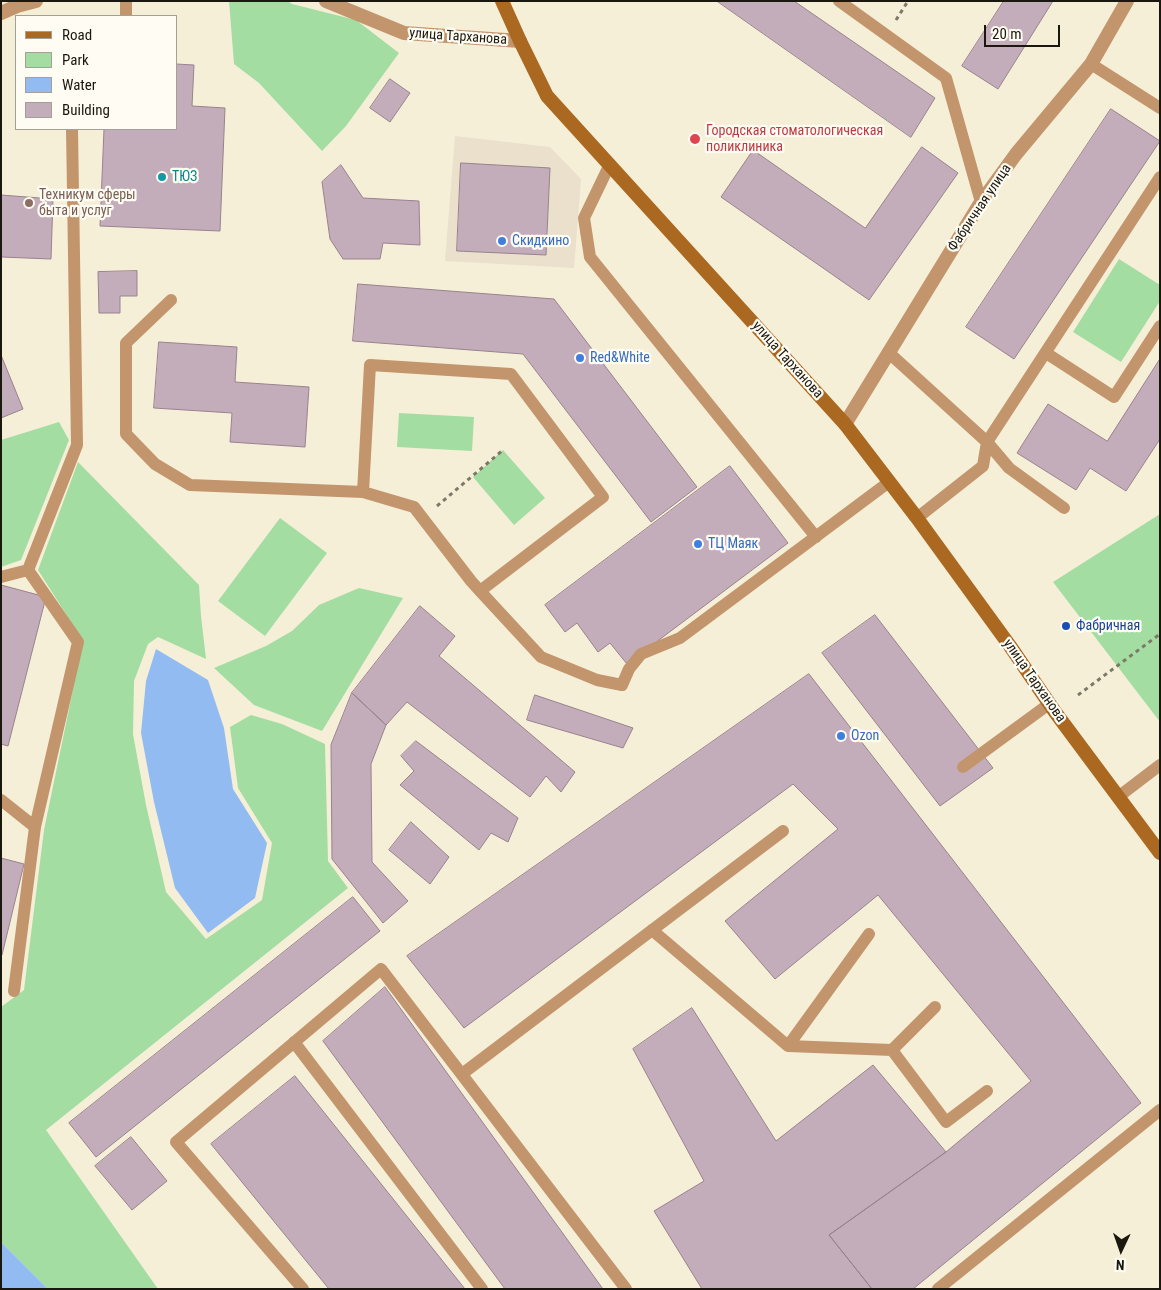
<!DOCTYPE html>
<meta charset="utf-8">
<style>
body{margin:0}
#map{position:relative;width:1161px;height:1290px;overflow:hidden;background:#f6efd8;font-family:"Roboto Condensed",sans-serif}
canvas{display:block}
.frame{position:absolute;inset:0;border:2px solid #19170e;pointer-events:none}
.legend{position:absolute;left:15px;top:15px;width:162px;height:115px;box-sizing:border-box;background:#fffcf3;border:1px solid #a3a097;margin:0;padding:6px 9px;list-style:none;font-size:15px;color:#19170e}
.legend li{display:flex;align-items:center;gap:10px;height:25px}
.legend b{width:25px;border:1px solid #a3a097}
.north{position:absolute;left:1096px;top:1225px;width:50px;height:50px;-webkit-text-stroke:4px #fffcf3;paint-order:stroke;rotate:183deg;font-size:14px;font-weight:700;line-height:20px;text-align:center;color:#19170e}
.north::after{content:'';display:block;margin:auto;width:18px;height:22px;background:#19170e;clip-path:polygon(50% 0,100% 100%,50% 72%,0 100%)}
.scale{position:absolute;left:984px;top:25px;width:76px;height:22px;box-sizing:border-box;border:2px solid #19170e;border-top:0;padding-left:6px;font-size:15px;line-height:18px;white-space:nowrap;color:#19170e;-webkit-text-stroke:4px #fffcf3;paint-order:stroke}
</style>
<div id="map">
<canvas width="1161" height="1290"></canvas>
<div class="frame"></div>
<ul class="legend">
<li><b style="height:6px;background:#aa6821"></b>Road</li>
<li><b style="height:14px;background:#a3dda2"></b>Park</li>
<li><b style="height:14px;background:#91bbf1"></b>Water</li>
<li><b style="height:14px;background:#c4adba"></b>Building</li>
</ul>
<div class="north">N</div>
<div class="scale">20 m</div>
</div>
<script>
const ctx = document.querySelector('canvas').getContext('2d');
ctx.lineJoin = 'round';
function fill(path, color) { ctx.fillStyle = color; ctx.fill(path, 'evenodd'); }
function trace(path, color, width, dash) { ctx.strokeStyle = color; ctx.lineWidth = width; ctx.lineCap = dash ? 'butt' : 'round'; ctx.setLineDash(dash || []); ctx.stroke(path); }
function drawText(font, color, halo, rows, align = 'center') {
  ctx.font = font + ' "Roboto Condensed",sans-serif'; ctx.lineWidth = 4.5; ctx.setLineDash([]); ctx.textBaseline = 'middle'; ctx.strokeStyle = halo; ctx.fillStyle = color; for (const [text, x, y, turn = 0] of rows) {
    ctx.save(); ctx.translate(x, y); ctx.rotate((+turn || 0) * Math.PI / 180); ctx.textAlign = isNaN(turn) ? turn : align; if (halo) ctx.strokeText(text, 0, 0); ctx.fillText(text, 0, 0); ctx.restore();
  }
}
fill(new Path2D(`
 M455 136 550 147 581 179 574 268 445 261Z`), '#eae0cb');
fill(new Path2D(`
 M229 1H288L292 4 356 20 399 53 346 126 322 151 259 83 234 64Z
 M1119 259 1160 285V301L1121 362 1073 332Z
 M399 413 474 417 472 451 397 447Z
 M59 422 69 440 21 560 1 567V440Z
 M503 450 545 498 514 525 473 477Z
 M78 462 199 585 201 616 206 659 158 637 148 644 134 681 133 734 146 805 166 892 206 939 262 900 272 843 238 788 230 727 251 715 282 724 325 744 328 861 348 888 46 1130 158 1289H48L1 1242V1007L24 990 44 830 83 641 38 570Z
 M1160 514V722L1053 582Z
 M280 518 327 553 265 636 218 601Z
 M359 588 403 598 322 731 254 705 214 668 266 646 292 631 319 605Z`), '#a3dda2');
fill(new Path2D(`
 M156 649 208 680 224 728 233 789 267 843 255 898 208 933 175 888 154 802 141 733 146 681Z
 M1 1242 48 1289H1Z`), '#91bbf1');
const building = new Path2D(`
 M717 1H794L935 98 911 137Z
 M1004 1H1053L998 89 962 66Z
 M176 64 194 65 192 106 225 108 220 231 100 226 104 129H176Z
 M390 79 410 93 390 122 370 108Z
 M1111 109 1160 141 1014 359 966 327Z
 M922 147 958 173 869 300 721 197 753 150 865 228Z
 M461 163 550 168 546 255 457 251Z
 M341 165 363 198 419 201 420 245 383 243 380 259H343L330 239 322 182Z
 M1 195 53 199 51 259 1 257Z
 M137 271V296H120V313H99L98 272Z
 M358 284 554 299 697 487 651 522 523 354 353 341Z
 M159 342 237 347 235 382 309 387 305 447 230 442 232 413 154 408Z
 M1 355 23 409 1 418Z
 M1160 359V439L1126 491 1090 468 1076 490 1017 453 1048 404 1107 441Z
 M730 466 788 543 627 664 610 643 598 652 577 623 565 632 545 605Z
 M1 585 46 597 8 746 1 744Z
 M420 606 455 636 439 656 575 772 561 792 546 776 530 797 407 702 386 725 352 693Z
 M875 615 993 768 940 806 822 653Z
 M809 674 1141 1103 913 1289H872L829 1235 946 1152 1031 1081 878 895 775 979 725 921 838 829 793 784 464 1028 407 956Z
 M352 693 386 725 371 764 372 862 408 901 383 923 332 859 331 745Z
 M535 695 633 728 623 748 527 720Z
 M416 741 518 818 508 842 491 833 479 850 400 785 414 771 401 756Z
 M411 822 449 857 430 884 389 850Z
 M1 858 24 864 2 955H1Z
 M353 897 380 931 96 1157 69 1123Z
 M385 987 603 1289H505L323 1041Z
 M692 1008 776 1141 873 1065 946 1152 829 1235 872 1289H702L654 1211 704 1181 633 1049Z
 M295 1076 465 1289H329L211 1144Z
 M131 1137 167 1181 132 1210 95 1166Z`);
fill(building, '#c4adba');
trace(building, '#98828e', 1);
trace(new Path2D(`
 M896 20 908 1
 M437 506 503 450
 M1078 695 1160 634`), '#7d7969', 3, [4, 4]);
trace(new Path2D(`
 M839 1 946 78 981 202
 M126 16V1
 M1091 64 1160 108
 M610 164 584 218 590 257 816 537
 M171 300 126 343V434L155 464 190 485 363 492
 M888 352 987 442 1160 177
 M1046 353 1114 397 1160 326
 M987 442 1009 468 1064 508
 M917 518 983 466 987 442
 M1 577 28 570
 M480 591 603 497 511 374 370 365 363 492 414 507 471 581 480 591 541 657 597 680 622 685 629 669 641 654 680 638 889 482
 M963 767 1049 704
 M1118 797 1160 765
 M1 800 35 827
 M652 930 788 1046 892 1050 935 1007
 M14 991 35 827 78 642 28 570 77 445 72 129
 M294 1042 482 1289
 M788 1046 869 934
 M892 1050 946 1122 987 1091
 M462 1074 783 831
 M303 1289 176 1142 381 969 626 1289
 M938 1289 1160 1110`), '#c3956d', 12);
trace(new Path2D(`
 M845 424 981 202 1016 154 1091 64 1127 1`), '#c3956d', 14);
trace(new Path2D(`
 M326 1 404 33 520 41
 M1 13 17 6 36 1`), '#c3956d', 14);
trace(new Path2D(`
 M502 1 520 41 547 96 845 424 917 518 1010 646 1055 712 1160 853`), '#aa6821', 14);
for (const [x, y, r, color] of [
 [695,139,6,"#e0444e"],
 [162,177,5,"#0f9aa8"],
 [29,203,5,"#8d6e63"],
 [502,241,5,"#3f7fe0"],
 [580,358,5,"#3f7fe0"],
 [698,544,5,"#3f7fe0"],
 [1066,626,5,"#1a4fb4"],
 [841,736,5,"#3f7fe0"]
]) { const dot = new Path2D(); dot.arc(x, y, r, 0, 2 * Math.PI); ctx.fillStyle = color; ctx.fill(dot); trace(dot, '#fffcf3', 2); }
drawText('14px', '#19170e', '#fffcf3', [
 ["улица Тарханова",458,37,4],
 ["Фабричная улица",980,208,-56],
 ["улица Тарханова",787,360,48],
 ["улица Тарханова",1034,681,55]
]);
drawText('14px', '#be3a42', '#fffcf3', [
 ["Городская стоматологическая",706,131],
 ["поликлиника",706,147]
], 'left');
drawText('14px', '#0d838f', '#fffcf3', [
 ["ТЮЗ",172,177]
], 'left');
drawText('14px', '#785e54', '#fffcf3', [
 ["Техникум сферы",39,195],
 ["быта и услуг",39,211]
], 'left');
drawText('14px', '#366cbe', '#fffcf3', [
 ["Скидкино",512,241],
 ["Red&White",590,358],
 ["ТЦ Маяк",708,544],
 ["Ozon",851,736]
], 'left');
drawText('14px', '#164399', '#fffcf3', [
 ["Фабричная",1076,626]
], 'left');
</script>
